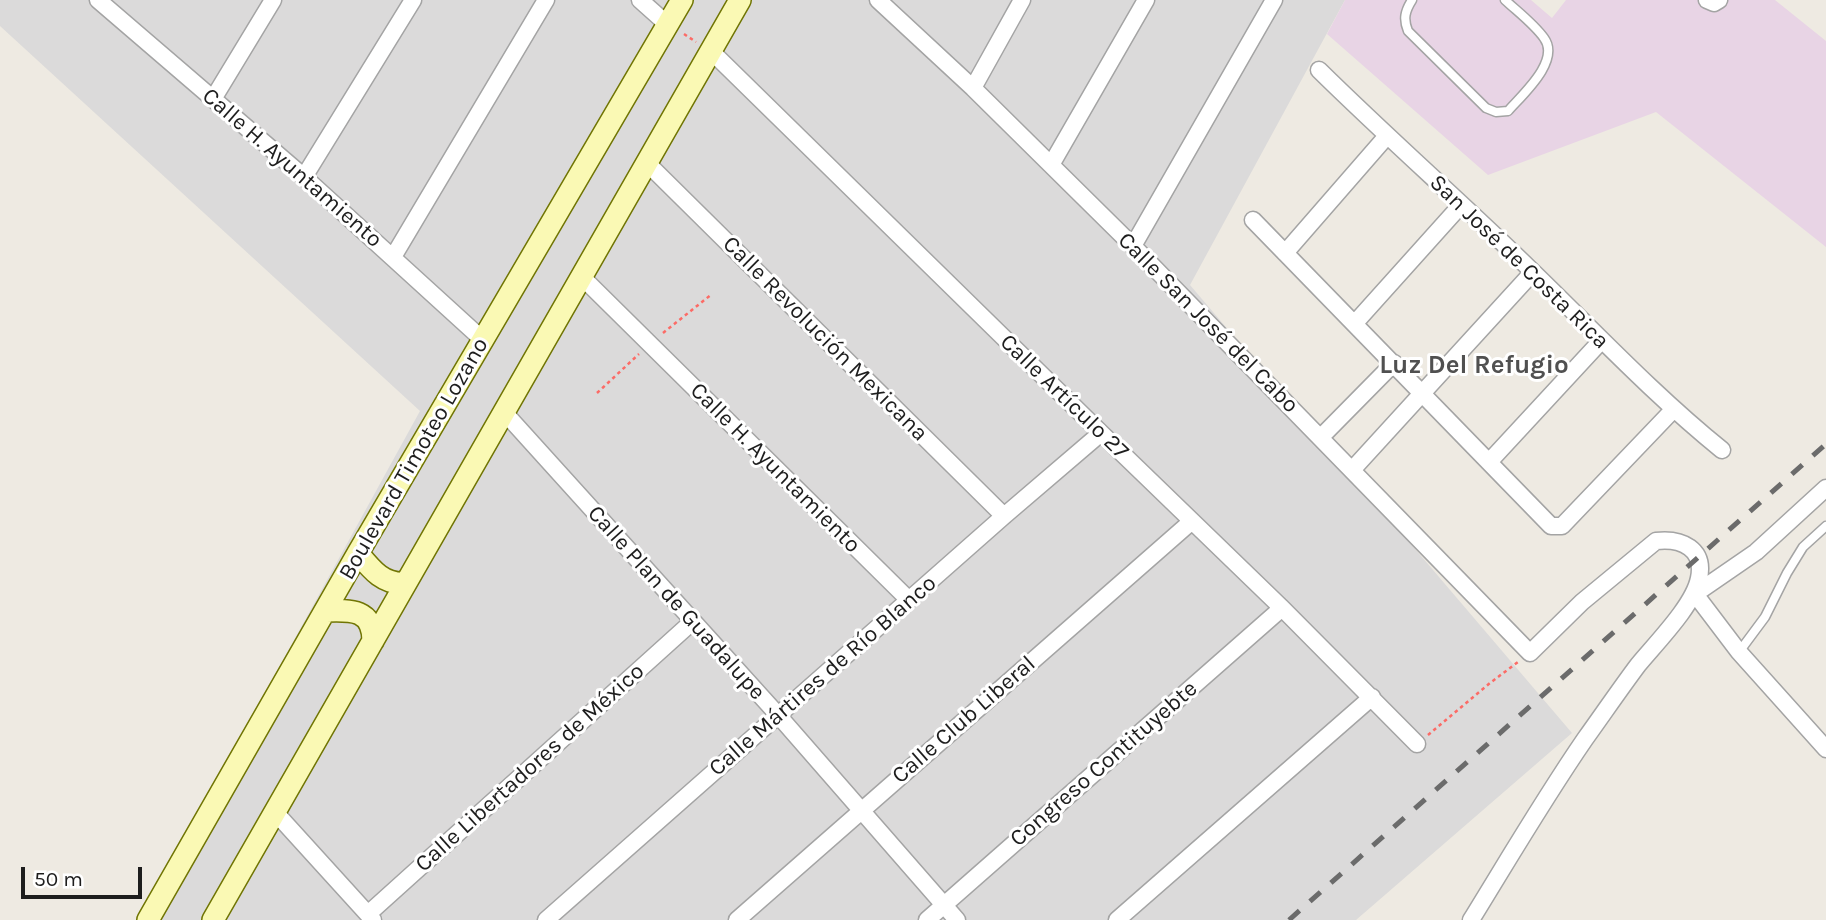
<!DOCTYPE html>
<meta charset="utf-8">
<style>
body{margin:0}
#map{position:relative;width:1826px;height:920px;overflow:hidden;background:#eeeae2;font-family:Karla,sans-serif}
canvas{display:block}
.scale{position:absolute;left:21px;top:867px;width:121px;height:32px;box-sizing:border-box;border:4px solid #1d1d1d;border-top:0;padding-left:9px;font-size:21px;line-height:24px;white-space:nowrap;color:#1d1d1d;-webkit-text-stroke:5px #fff;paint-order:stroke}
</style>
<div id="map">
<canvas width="1826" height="920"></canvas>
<div class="scale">50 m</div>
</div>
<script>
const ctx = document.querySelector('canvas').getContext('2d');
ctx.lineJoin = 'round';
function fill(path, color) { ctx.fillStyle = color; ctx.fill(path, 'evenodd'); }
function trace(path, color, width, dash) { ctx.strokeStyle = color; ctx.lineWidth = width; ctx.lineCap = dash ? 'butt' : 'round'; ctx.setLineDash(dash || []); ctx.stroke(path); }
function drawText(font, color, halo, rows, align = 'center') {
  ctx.font = font + ' Karla,sans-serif'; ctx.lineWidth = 6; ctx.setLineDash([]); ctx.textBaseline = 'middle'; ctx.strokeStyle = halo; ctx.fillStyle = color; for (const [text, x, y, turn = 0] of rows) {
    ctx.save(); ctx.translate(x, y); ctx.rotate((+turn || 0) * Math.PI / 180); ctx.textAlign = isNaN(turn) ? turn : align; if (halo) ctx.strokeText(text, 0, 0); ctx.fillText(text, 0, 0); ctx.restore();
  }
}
fill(new Path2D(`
 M0 0H1345L1190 285 1572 733 1356 920H140L420 411 0 26Z`), '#dbdada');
fill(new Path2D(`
 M1345 0H1531L1552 18 1566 0H1775L1826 41V247L1656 112 1488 175 1327 34Z`), '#e8d4e5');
const lane = new Path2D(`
 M1412 0C1405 11 1403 19 1408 31L1486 108 1496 112 1508 111C1522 95 1561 61 1544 38 1534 24 1518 12 1505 0
 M1739 652 1765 617 1787 573 1803 547 1826 526`);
const street = new Path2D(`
 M98 0 304 177 483 340
 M640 0 668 25
 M878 0 973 88 1133 246 1530 653 1582 602 1656 541C1682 538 1705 549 1699 578 1694 605 1656 643 1638 665 1620 689 1603 714 1585 739 1545 797 1508 860 1471 920
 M1707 0 1714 3 1719 0
 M711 51 1101 433 1282 608 1417 744
 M1319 70C1389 139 1462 203 1532 271 1595 332 1654 395 1722 450
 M973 88 1022 0
 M213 99 273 0
 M647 163 1004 516
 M1051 165 1146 0
 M304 177 413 0
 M1253 220 1551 526H1562L1673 410
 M1133 246 1274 0
 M1285 253 1386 137
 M393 257 546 0
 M581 276 909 600
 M1355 323 1461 205
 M504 412 778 715 957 920
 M1321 437 1394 363
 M1489 462 1601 341
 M1352 470 1533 272
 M1826 488 1756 552 1695 594 1739 652 1826 749
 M274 811 373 920
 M368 914 692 622
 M546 920 1004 516 1101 433
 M737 920 1192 521
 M927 920 1282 608
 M1117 920 1372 697`);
const secondary = new Path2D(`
 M358 553C371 569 383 585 406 583
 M326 611C351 610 373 609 373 641
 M148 920 358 553 682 0
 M213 920 740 0`);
trace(lane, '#a4a4a4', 11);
trace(street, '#a4a4a4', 19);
trace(secondary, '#707503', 24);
trace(new Path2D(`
 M684 34 696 42
 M663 333 712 294
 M597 393 639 354
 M1428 735 1490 683 1518 662`), '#fc6b66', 2.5, [3.5, 3.5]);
trace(lane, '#fff', 8);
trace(street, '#fff', 16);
trace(secondary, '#faf9b4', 21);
trace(new Path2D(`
 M1289 920 1826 444`), '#6b6b6b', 5, [14, 14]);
drawText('23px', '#1d1d1d', '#fff', [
 ["Calle H. Ayuntamiento",292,168,41],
 ["San José de Costa Rica",1519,262,44],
 ["Calle San José del Cabo",1208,323,45],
 ["Calle Revolución Mexicana",825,339,45],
 ["Calle Artículo 27",1064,397,44],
 ["Boulevard Timoteo Lozano",414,459,-60],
 ["Calle H. Ayuntamiento",775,468,45],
 ["Calle Plan de Guadalupe",676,603,48],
 ["Calle Mártires de Río Blanco",823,676,-41],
 ["Calle Club Liberal",964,720,-41],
 ["Congreso Contituyebte",1104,764,-41],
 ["Calle Libertadores de México",530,768,-42]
]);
drawText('bold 26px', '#505050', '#fff', [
 ["Luz Del Refugio",1474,366]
]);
</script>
